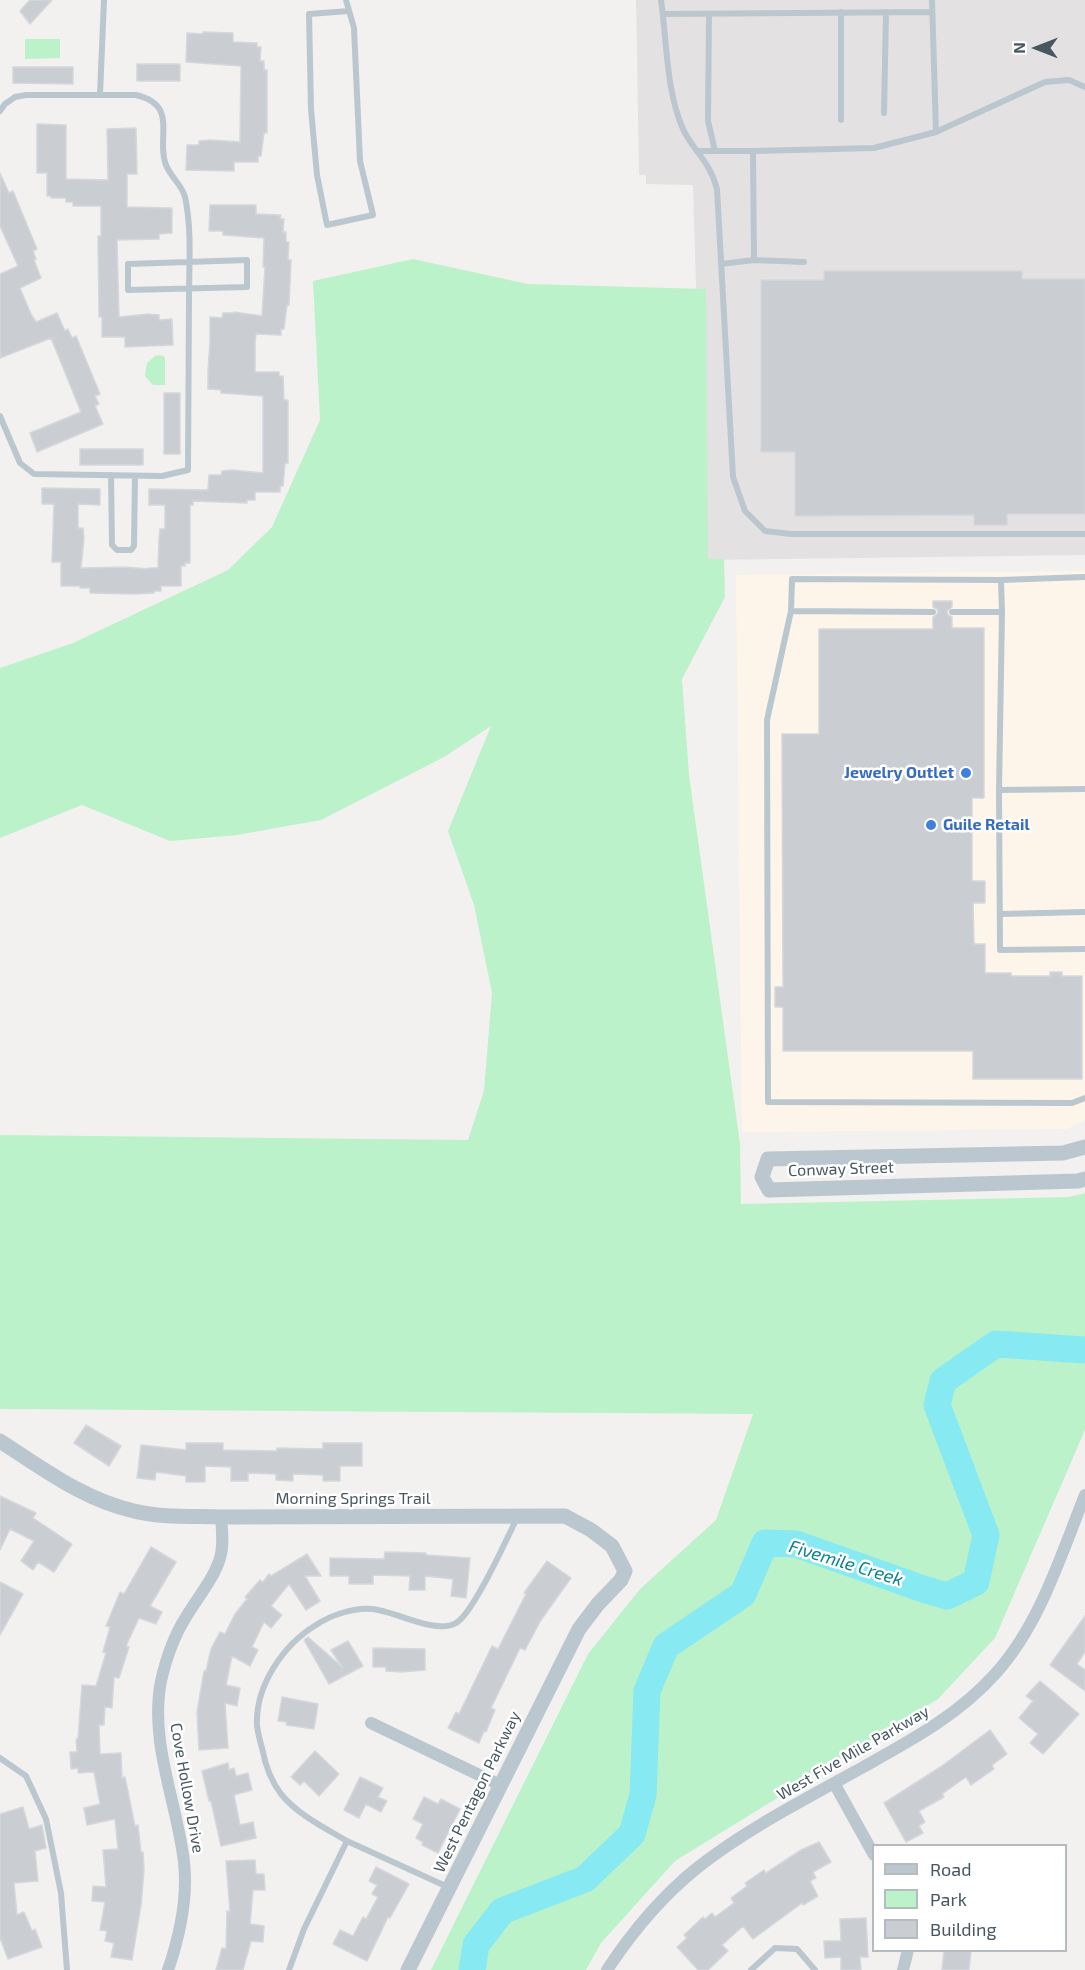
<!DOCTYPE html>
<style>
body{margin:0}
#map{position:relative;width:1085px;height:1970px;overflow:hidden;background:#f3f0f0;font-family:"Exo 2",sans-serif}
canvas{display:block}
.legend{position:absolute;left:872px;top:1844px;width:195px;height:108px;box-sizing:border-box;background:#fff;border:2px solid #b5bbbf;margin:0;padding:8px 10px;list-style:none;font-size:18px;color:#47565f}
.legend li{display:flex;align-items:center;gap:12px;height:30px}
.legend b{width:30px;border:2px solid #b5bbbf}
.north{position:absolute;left:1007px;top:18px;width:60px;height:60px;-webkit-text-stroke:4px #fff;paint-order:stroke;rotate:270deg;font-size:16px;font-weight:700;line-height:24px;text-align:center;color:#47565f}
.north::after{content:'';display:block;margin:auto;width:21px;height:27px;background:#47565f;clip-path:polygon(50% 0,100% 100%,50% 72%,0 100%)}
</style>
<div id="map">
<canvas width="1085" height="1970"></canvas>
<ul class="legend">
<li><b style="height:8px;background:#bbc7ce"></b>Road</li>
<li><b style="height:16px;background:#bcf2ca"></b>Park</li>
<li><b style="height:16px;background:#caced3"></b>Building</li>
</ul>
<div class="north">N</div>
</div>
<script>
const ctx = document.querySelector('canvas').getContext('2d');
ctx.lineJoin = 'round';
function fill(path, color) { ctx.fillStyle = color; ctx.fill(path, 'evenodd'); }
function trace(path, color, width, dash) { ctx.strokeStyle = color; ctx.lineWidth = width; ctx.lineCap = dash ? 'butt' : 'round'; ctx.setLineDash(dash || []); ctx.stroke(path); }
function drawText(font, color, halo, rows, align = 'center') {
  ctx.font = font + ' "Exo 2",sans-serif'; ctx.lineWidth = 5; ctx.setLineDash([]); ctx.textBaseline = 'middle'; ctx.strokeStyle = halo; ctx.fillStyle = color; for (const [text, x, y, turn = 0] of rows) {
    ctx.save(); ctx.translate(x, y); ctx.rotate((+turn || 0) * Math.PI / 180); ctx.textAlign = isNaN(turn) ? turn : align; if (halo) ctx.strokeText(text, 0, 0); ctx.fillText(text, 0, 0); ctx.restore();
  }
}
fill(new Path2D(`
 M1085 571V1120L1067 1129 742 1132 736 575Z`), '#fdf5e9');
fill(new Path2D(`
 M636 0H1085V555L704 560 693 185 646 184V175H639Z`), '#e4e1e2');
fill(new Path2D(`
 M25 39H60V58L25 59Z
 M413 259 528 284 706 289 708 559H724L725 597 682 679 689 775 740 1144 741 1204 1069 1197 1085 1193V1430L995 1638 938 1699 675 1861 601 1943 586 1970H431L588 1654 640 1589 716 1520 753 1414 0 1409V1135L468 1140 484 1091 492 993 474 905 448 831 491 726 444 757 321 820 237 835 170 841 82 805 0 838V668L73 643 228 570 272 527 320 420 313 281Z
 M160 355 165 357V385H153L145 376 147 363 155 356Z`), '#bcf2ca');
trace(new Path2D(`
 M472 1970 476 1945 502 1911 585 1879 632 1834 643 1795 647 1691 666 1646 743 1594 765 1543 796 1544 923 1589 947 1596 976 1582 986 1535 937 1405 943 1381 996 1344 1085 1350`), '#87e9f2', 27);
const building = new Path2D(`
 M30 0H52L30 24 20 11Z
 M203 32 233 33V42L257 43V47H261L260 61H264V70H267V133H264L261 156H258V162H234V171L186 170 187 145H199V141L210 140 240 142 241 66 186 62 187 33 203 34Z
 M137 64H180V81H137Z
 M13 67H73V84L13 83Z
 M37 124 66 125V179L108 180 107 129 136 128 137 174H127V207L172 208V233L159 234V239L117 240 119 317 148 314 159 315V320L172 319 173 345 125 347V337H102V317H99L98 236H101V206H73V202H66V198H51V196H47V173H37Z
 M0 173 9 193 13 191 37 249 33 251 36 259 34 260 41 278 20 288 31 314 36 322 57 313 65 331 68 329 72 338 76 336 100 394 95 396 99 404 95 406 103 424 37 452 30 433 81 412 51 338 0 358V274L18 266 0 226Z
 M210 205H256V214L281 215 280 219H284L283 232H286V242H289L288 260H291L289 305H287L284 329H281V335L256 334 255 343V372H279V376H283L284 400H288V463H285L283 486H280V492H255V500H247V503L193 501V505H190V563H185V566H181V586H161V591H154V593L135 594 90 593V588H80V586H61V562H52L54 504H42V488L100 489V505L78 504V528H83L84 538 81 568 125 567 148 569V568H158L159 539 160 529H165V505H149V489L208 490 209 475H221L222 471 232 470 263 473V396L221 393V390L208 389V371L210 342V317L222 318 223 313H234V312L262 316 265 267H263L264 238 223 235V231H209Z
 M824 271H1022V279H1085V514H1007V525H974V515L795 516V452H761V280H824Z
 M164 393H180V454H164Z
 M80 449H143V465H80Z
 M933 601H952V607L947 611 948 615 952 617V628H984V798H972V881H985V903H973L974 944H985V973H1011V976H1050V972H1062V976H1082V1079H973V1051H783V1007H775V987H783L782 734H819V629H933V617L938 613 937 609 933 607Z
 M86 1425 121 1446 109 1466 74 1443Z
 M186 1443H223V1450L277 1451V1448L323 1449V1443H362V1466H340V1481H323V1475L293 1474V1481L276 1480V1474L248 1473V1481H231V1467L205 1466V1482H186V1476L156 1472 155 1480 137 1478 141 1445 186 1450Z
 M0 1496 36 1513 33 1518 72 1544 54 1572 38 1562 33 1570 21 1561 34 1541 10 1529 0 1550Z
 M151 1547 176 1562 150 1606 162 1612 156 1624 139 1618 126 1646 129 1647 119 1678 114 1677 112 1708 105 1707 104 1725H99L100 1754 121 1753 122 1778 125 1777 135 1826 138 1825 141 1852H143L144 1870 141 1905 132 1960 111 1957 114 1943 105 1941 107 1931 100 1930 105 1902 92 1901 93 1886 106 1887 103 1850 118 1849 115 1819 87 1825 84 1808 100 1804 94 1772 78 1773V1768L71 1769 70 1752H77L76 1739H78L82 1685 96 1686 106 1653 103 1652 110 1627 106 1626 120 1592 124 1594Z
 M385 1552 426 1553V1555L470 1558 466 1598 451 1596 453 1579 425 1576V1590H409L410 1576 373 1575V1584H349V1576H330V1558L384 1559Z
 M307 1554 321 1576H305L320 1601 306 1610 289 1584 271 1606 282 1615 271 1628 264 1622 252 1647 258 1650 250 1666 232 1656 226 1685 240 1688 237 1706 225 1703 228 1748 199 1750 197 1712 204 1671H206L211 1649 220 1632 225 1634 235 1614 247 1599 245 1597 260 1580 263 1582 269 1574 271 1576Z
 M547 1561 571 1578 541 1620 525 1650 520 1648 491 1708 495 1710 486 1732 484 1731 479 1743 448 1728 456 1712 459 1714 492 1646 498 1649 526 1594 524 1593Z
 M0 1582 23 1594 0 1635Z
 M1085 1616V1652L1077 1664 1085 1670V1691L1050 1665Z
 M308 1637 342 1667 331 1650 348 1641 363 1666 329 1684 304 1640Z
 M373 1648 425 1649V1670L402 1672 386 1671V1667H373Z
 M1040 1681 1079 1714 1043 1754 1030 1743 1038 1734 1019 1718 1033 1701 1026 1696Z
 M282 1697 318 1704 314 1729 286 1725 287 1722 278 1721Z
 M990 1730 1007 1754 992 1765 994 1769 971 1785 966 1777 942 1794 944 1797 919 1811 925 1822 919 1826 923 1833 906 1842 884 1803 942 1766Z
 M315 1751 339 1774 319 1796 304 1781 300 1785 291 1777Z
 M228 1763 229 1770 234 1768 236 1776 248 1773 252 1790 234 1795 240 1825 253 1822 256 1838 221 1846 211 1801H209L202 1771Z
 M360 1777 383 1788 378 1797 387 1801 381 1812 366 1804 359 1818 344 1810Z
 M424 1797 438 1804 441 1799 460 1809 438 1853 422 1845 423 1842 416 1838 423 1824 413 1819Z
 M23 1807 29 1829 42 1825 46 1848 35 1851 38 1881 14 1883 17 1915 24 1912 32 1931 35 1929 42 1947 8 1959 0 1938V1814Z
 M819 1842 831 1862 813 1872 816 1878 810 1881 818 1896 803 1905 802 1903 753 1939 743 1926 722 1945 728 1951 708 1970H698L677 1947 687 1938 684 1935 703 1917 705 1919 712 1913 715 1917 734 1903 731 1898 747 1886 745 1883 764 1870 766 1873 801 1850Z
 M255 1860 256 1874H264L265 1890H253L250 1924 264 1926 263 1942 251 1941 243 1970H216L222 1948 226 1949 227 1911 230 1912 226 1861Z
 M376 1867 409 1884 390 1918 388 1917 367 1961 333 1944 340 1930 353 1936 363 1917 366 1919 378 1897 372 1894 377 1885 369 1881Z
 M866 1918 868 1957H860L861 1970H841V1957L825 1958 824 1941H841L840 1919Z
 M944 1950H971L969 1970H942Z`);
fill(building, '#caced3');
trace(building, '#d4d7dc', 1.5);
trace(new Path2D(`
 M346 0 354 28 360 161 373 215 327 225 317 175 311 109 309 14 349 11
 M661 0C667 41 666 91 683 129 693 151 710 161 717 189L733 477 745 511 765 531 791 534H1085
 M932 0 936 132
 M663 14 931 12
 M709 14 708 121 715 151
 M100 94 104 0
 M0 111 5 104 15 97 26 95H136C178 105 157 135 165 162 168 175 182 184 185 197 192 229 189 265 189 297 189 355 188 413 188 470L162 476 34 474 20 463 0 416
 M884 113 886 12
 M841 120V12
 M699 151H753
 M247 260V287L128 290V264Z
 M754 260 804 262
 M721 264 754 260 753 151 874 148 936 132 1045 82 1069 80 1085 87
 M111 475 112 545 117 550H131L134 546 135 476
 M1085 577 1001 580 792 579 791 611 767 720 768 1102 1072 1103 1085 1098
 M1001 580 1002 612 999 790 1000 950 1085 949
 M791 611 933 612
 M952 612H1002
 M999 790 1085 789
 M1000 914 1085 912
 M0 1758 26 1776 46 1819 61 1893 67 1970
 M347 1841C325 1828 298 1815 281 1794 271 1781 265 1764 262 1748 260 1741 258 1733 257 1726 255 1686 283 1645 316 1625 331 1615 355 1607 372 1609 395 1611 436 1635 456 1623 473 1614 507 1538 517 1518
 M289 1970 304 1929 347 1841 450 1888
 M751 1970 775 1948 797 1949 815 1970`), '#bbc7ce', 6);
trace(new Path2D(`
 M371 1723 500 1785
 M834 1783 874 1855
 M168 1970C180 1935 188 1898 184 1862 177 1802 149 1742 161 1681 166 1659 174 1636 186 1617 197 1598 214 1579 220 1558 224 1545 222 1530 221 1517
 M607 1970C632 1932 661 1897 697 1868 745 1830 802 1801 856 1771 906 1743 957 1717 996 1673 1040 1624 1061 1555 1085 1495
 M903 1970 908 1950`), '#bbc7ce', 12);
trace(new Path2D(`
 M1085 1147 1063 1153 768 1159 762 1177 769 1190 1078 1181 1085 1179
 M0 1441C42 1468 84 1500 134 1511 162 1518 193 1516 221 1517L565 1516 591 1530 612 1546 625 1571 621 1580 598 1604 579 1629 408 1970`), '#bbc7ce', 15);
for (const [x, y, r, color] of [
 [966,773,6,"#3f7fe0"],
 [931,825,6,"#3f7fe0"]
]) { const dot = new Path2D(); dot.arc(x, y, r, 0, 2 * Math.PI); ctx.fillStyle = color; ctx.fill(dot); trace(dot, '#fff', 2); }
drawText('bold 16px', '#366cbe', '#fff', [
 ["Jewelry Outlet",954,773],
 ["Guile Retail",943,825,"left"]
], 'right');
drawText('16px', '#47565f', '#fff', [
 ["Conway Street",841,1169,-2],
 ["Morning Springs Trail",353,1499],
 ["West Five Mile Parkway",853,1753,-30],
 ["Cove Hollow Drive",187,1788,80],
 ["West Pentagon Parkway",477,1792,-64]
]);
drawText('italic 18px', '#06828c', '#fff', [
 ["Fivemile Creek",846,1563,17]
]);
</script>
